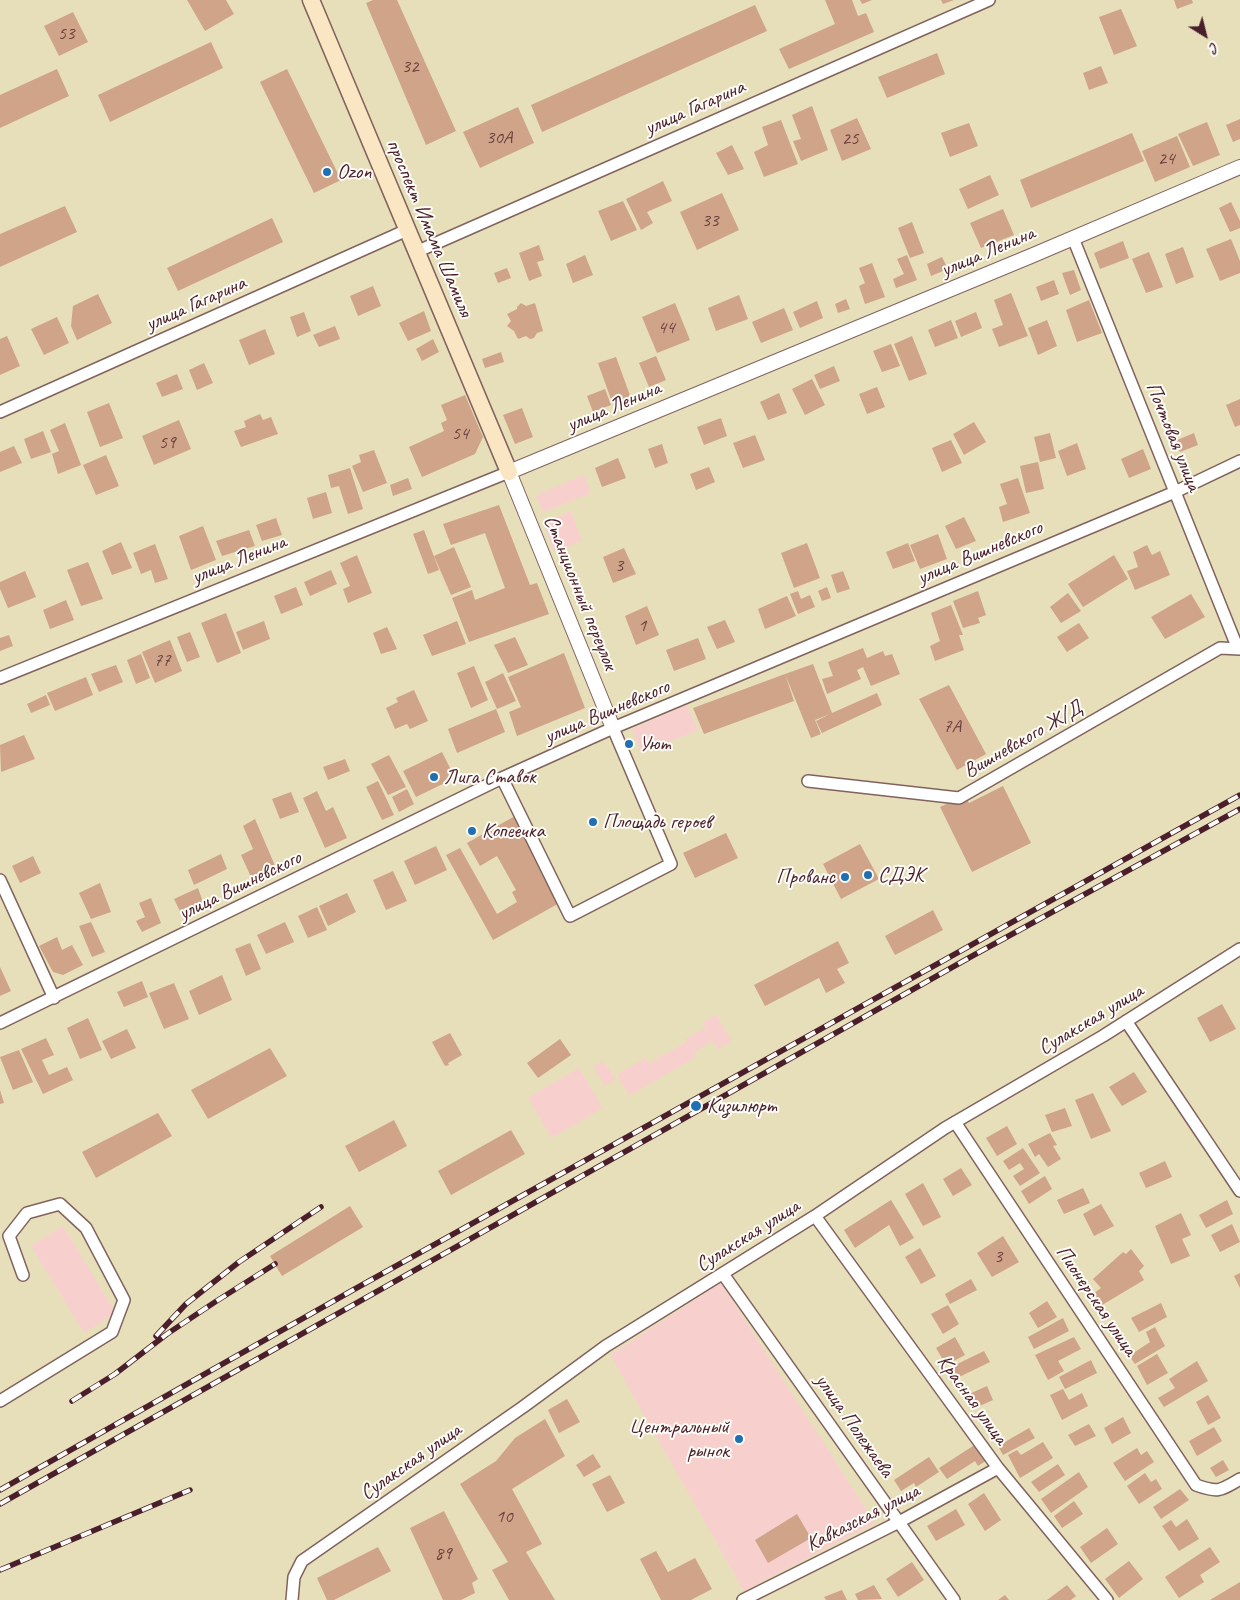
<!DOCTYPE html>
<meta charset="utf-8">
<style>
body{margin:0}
#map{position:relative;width:1240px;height:1600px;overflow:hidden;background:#e7dfba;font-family:Caveat,sans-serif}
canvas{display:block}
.north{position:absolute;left:1180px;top:10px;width:50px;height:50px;-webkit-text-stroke:4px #fdfcf7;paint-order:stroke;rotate:144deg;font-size:14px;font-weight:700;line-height:20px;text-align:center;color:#4a1f2b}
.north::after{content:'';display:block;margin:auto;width:18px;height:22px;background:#4a1f2b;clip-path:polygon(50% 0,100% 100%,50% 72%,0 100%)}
</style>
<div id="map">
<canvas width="1240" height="1600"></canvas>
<div class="north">С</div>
</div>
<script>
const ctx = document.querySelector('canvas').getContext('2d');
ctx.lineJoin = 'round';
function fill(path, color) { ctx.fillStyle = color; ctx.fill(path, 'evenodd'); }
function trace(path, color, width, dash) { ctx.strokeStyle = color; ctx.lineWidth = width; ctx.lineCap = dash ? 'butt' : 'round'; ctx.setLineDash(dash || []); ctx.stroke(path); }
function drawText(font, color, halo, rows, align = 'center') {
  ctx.font = font + ' Caveat,sans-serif'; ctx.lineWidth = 4; ctx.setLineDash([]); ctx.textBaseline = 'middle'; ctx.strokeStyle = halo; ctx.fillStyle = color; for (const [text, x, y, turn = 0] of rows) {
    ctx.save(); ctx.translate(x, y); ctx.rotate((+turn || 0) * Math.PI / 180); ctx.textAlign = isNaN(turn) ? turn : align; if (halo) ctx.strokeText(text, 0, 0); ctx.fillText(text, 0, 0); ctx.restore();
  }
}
fill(new Path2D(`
 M584 475 591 493 543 512 536 495Z
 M571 511 582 541 554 552 543 523Z
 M687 705 698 730 641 753 632 729Z
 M716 1014 732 1041 718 1049 713 1041 694 1052 696 1057 629 1096 617 1075 645 1058 649 1063 687 1042 685 1039 706 1027 703 1022Z
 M603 1060 616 1080 605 1086 593 1067Z
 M579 1068 603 1108 552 1138 528 1098Z
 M63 1226 116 1313 84 1333 31 1246Z
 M721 1283 875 1523 744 1591 610 1355Z`), '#f7d0ce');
fill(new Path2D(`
 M187 0H226L234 14 205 31Z
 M373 0H397L456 131 426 145 366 3Z
 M825 0H852L858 16 866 13 874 32 789 69 779 49 835 24Z
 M860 0H872L862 4Z
 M941 0H954L943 4Z
 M1174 0H1192L1193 3 1177 9Z
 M755 5 767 31 542 132 531 105Z
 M1121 9 1137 46 1114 55 1099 17Z
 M73 12 88 42 59 56 44 26Z
 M211 42 223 68 110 122 98 95Z
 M937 53 945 74 887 98 878 77Z
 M1101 66 1108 83 1089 90 1083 73Z
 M57 69 69 96 0 128V95Z
 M287 69 341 180 314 193 260 82Z
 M812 106 828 150 801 161 793 141 801 139 792 115Z
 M518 107 534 143 480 168 463 132Z
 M857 118 871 149 842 161 830 130Z
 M1240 119V139L1233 142 1226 125Z
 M781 120 798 164 764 177 754 152 768 145 762 127Z
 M1207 122 1220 155 1193 166 1178 134Z
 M969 123 978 146 950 157 941 133Z
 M1132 133 1144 161 1031 208 1020 180Z
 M1177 136 1190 167 1155 182 1142 151Z
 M732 145 744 169 728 175 716 153Z
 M990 175 999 195 968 209 959 189Z
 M663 181 672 201 647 212 653 223 641 230 626 199Z
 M722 193 739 230 697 250 680 212Z
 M623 201 637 230 611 241 598 211Z
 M1231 202 1240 221V228L1230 232 1219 208Z
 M65 206 77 232 0 267V234Z
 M1003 209 1014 235 981 248 970 223Z
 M272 218 283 242 178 291 167 268Z
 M912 222 924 253 910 258 898 228Z
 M1231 239 1240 261V273L1220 281 1206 249Z
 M1123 241 1129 258 1100 269 1094 253Z
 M539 245 544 260 537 262 542 276 529 281 519 253Z
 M1183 247 1194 277 1176 284 1165 254Z
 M1149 252 1163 287 1146 293 1132 259Z
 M585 255 593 275 573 283 566 264Z
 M907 255 917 280 896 288 893 279 904 274 897 259Z
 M942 257 948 269 931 276 927 264Z
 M872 263 885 297 865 304 859 286 865 283 859 268Z
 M507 268 511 278 498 283 494 273Z
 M1074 270 1081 290 1070 295 1062 273Z
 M1054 280 1059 294 1041 301 1036 287Z
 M373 286 381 306 358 316 350 296Z
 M1011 293 1028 336 999 347 992 329 1003 325 994 300Z
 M98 294 112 323 77 340 71 326 73 306Z
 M739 295 748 319 716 331 708 308Z
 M846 299 850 309 838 313 835 304Z
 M1089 300 1102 333 1077 342 1066 310Z
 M817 301 823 318 800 328 793 312Z
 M521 303 526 306 535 303 543 331 537 333 534 338 530 339 526 336 518 339 514 331 507 326 511 321 507 314 517 309V307Z
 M675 303 690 340 657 353 642 317Z
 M784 308 793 330 761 343 752 322Z
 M424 311 431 331 408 341 399 323Z
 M304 312 311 331 297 337 290 317Z
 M976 312 982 328 961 337 955 321Z
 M57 317 69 343 44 355 31 329Z
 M951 320 958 338 935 347 928 330Z
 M1047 320 1057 346 1038 355 1028 328Z
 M335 326 340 339 319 347 313 335Z
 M265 329 275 354 249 365 239 340Z
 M7 336 20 366 0 375V339Z
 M912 336 927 374 909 381 894 344Z
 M433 339 439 352 422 361 416 349Z
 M891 344 900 366 882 372 873 351Z
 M501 352 504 362 485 368 482 359Z
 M656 356 666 380 649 387 639 363Z
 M616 357 631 398 613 405 598 363Z
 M204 363 213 383 197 390 189 370Z
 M834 366 840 381 820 389 814 375Z
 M177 374 183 389 162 397 156 383Z
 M812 379 825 405 805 415 792 389Z
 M877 387 885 407 867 414 859 394Z
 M605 389 611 405 593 412 587 396Z
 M779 393 787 413 768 420 760 402Z
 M465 395 483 437 475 454 422 477 409 447 444 431 441 423 447 420 441 405Z
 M1240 399V425L1235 427 1226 405Z
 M109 403 123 438 100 447 87 412Z
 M522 408 533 437 515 444 503 415Z
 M260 414 263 420 271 417 278 434 241 447 234 431 246 427 244 421Z
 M721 418 727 436 704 445 697 427Z
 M179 420 191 449 154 465 142 436Z
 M974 422 986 442 964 455 953 434Z
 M65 423 81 465 58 474 52 454 59 451 50 430Z
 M43 431 51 452 31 459 24 439Z
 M1050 433 1056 458 1040 462 1034 437Z
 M1194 433 1198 445 1180 452 1175 441Z
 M755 435 765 460 743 468 733 443Z
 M951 440 962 463 942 472 932 448Z
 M1077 443 1086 469 1067 476 1058 451Z
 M662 444 668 463 655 468 648 449Z
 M14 446 22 463 0 472V452Z
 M1143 449 1151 469 1129 478 1121 459Z
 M374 450 387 483 363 492 352 466 361 462 359 455Z
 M106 455 119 486 96 495 83 465Z
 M618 458 626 478 602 487 595 468Z
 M1038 462 1044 489 1026 493 1020 466Z
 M709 467 715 482 696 490 690 474Z
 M350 468 363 509 348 514 339 486 331 488 328 475Z
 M408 478 412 489 393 496 390 485Z
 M1018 478 1030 513 1003 522 999 507 1007 504 1000 484Z
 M326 492 332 513 313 519 307 498Z
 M499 505 530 585 537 583 549 614 469 642 452 598 472 590 475 600 505 588 485 533 451 545 443 524Z
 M964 517 976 541 956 549 945 526Z
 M276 518 282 535 262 541 256 525Z
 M203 526 216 560 191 570 179 536Z
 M249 530 255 546 222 556 216 541Z
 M424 530 439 570 428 574 413 534Z
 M938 534 947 559 920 569 910 545Z
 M121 542 132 568 112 575 102 551Z
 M807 543 820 578 794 588 781 553Z
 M908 543 915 561 893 569 886 552Z
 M155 544 168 579 155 583 151 570 141 574 133 553Z
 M1147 545 1152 555 1160 551 1170 575 1135 590 1127 571 1138 567 1133 552Z
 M454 547 471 587 451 595 434 556Z
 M624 548 636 574 613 583 603 557Z
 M357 555 372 593 348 603 343 589 350 586 340 563Z
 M1114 555 1128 579 1083 607 1068 584Z
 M88 562 103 599 81 606 67 570Z
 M331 570 337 584 310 596 304 582Z
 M25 571 36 597 8 608 0 589V582Z
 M843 571 850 589 837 593 831 575Z
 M296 587 303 605 281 614 274 596Z
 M827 587 831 598 822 601 818 591Z
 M798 591 801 599 810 595 815 607 798 614 790 594Z
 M978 591 986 615 978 618 980 623 963 628 953 601Z
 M1068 593 1081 611 1061 623 1050 607Z
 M1191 594 1205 617 1165 639 1151 617Z
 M787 596 796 616 765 629 758 609Z
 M66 600 74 620 50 629 43 610Z
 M951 605 963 635H959L964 650 935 661 930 646 940 641 931 613Z
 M647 606 659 635 636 645 625 616Z
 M226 613 241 653 217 663 201 623Z
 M725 620 735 642 717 649 707 627Z
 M264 621 270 639 243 650 236 632Z
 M457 621 466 644 432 656 423 635Z
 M1079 623 1089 638 1067 652 1057 637Z
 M387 627 397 649 381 654 373 633Z
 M190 632 200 657 187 662 177 637Z
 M9 635 13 646 0 651V638Z
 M515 637 528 665 508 673 494 645Z
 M698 638 706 659 674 671 666 650Z
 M170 640 182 671 155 683 142 652Z
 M863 648 867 658 883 651 885 656 892 654 900 674 871 686 863 667 857 670 861 679 827 694 822 679 833 676 828 662Z
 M564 653 585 708 517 736 509 712 521 707 508 677Z
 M141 654 150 678 136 684 127 660Z
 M813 664 832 713 877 693 882 705 822 733 816 721 830 714 815 720 821 734 811 738 785 674Z
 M116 665 123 682 99 692 91 674Z
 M474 666 488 700 471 708 457 673Z
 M503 673 516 701 497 709 485 682Z
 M785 674 794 701 704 734 693 708Z
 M86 677 93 695 55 711 47 693Z
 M949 685 986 754 957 770 919 699Z
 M414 690 428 721 410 729 407 724 395 729 386 708 398 702 396 698Z
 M46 695 50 705 31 713 27 704Z
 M496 709 505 732 457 753 448 729Z
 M24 735 35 759 1 772 0 745Z
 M442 752 455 778 416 797 403 771Z
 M389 755 406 787 388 795 371 764Z
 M345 759 350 771 328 780 323 767Z
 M378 781 394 815 382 820 366 787Z
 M1003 786 1031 843 972 872 940 807 965 795 969 803Z
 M407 789 414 804 399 812 392 797Z
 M317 791 326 811 333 807 347 838 325 848 303 798Z
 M291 792 299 812 280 819 272 799Z
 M515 816 563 901 493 940 446 855 460 848 497 914 517 902 512 892 516 890 497 856 480 866 467 843Z
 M255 819 276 868 251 877 241 855 253 849 243 826Z
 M726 833 738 858 695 878 683 853Z
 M860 844 879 879 841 899 823 864Z
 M436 846 447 870 415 885 404 861Z
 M221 854 227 869 194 885 188 870Z
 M33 856 41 873 20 883 12 866Z
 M393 871 407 901 386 910 373 880Z
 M100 883 111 912 91 919 79 893Z
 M198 888 203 902 180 911 174 899Z
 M347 893 356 912 328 926 319 906Z
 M151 898 161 923 142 932 136 921 145 917 139 903Z
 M317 907 327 930 308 938 298 916Z
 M933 910 943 930 895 955 885 936Z
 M91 922 105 952 92 957 79 926Z
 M285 922 294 942 266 954 257 935Z
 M57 937 62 950 72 945 83 965 63 975 53 972 39 946Z
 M838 941 849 963 837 969 845 983 826 993 819 978 765 1006 754 985Z
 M250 943 261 969 246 976 235 949Z
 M0 967 11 991 0 996Z
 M222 975 232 1000 199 1015 189 991Z
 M142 981 148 997 124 1007 117 992Z
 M174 983 189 1019 164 1029 149 993Z
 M1222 1004 1236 1029 1210 1042 1197 1018Z
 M88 1018 102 1050 80 1059 67 1028Z
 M127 1029 136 1048 111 1059 102 1041Z
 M450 1033 462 1055 448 1063 449 1065 445 1066 432 1042Z
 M46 1038 54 1055 42 1060 49 1075 67 1067 73 1080 43 1094 21 1049Z
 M560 1039 571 1055 538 1078 527 1063Z
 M270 1048 287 1076 208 1119 191 1090Z
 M19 1050 33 1082 13 1090 0 1057Z
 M1134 1072 1147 1092 1122 1106 1109 1087Z
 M0 1090 4 1103 0 1104Z
 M1093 1093 1111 1131 1091 1139 1075 1100Z
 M1065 1108 1072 1126 1052 1132 1045 1115Z
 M158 1113 172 1136 96 1178 82 1152Z
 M394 1120 407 1146 359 1172 345 1146Z
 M1007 1126 1017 1144 997 1156 986 1138Z
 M511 1130 525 1154 451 1195 438 1171Z
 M1050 1133 1057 1145 1053 1146 1061 1159 1048 1167 1039 1154 1035 1157 1028 1144Z
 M1023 1148 1040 1173 1020 1186 1013 1176 1024 1169 1020 1163 1009 1170 1003 1161Z
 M1165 1161 1172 1177 1146 1188 1139 1173Z
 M961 1168 972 1185 953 1196 943 1179Z
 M1045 1176 1052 1189 1029 1204 1021 1191Z
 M923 1183 941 1217 923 1226 905 1194Z
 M1083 1188 1090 1203 1064 1214 1057 1200Z
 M891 1200 914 1238 900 1246 889 1225 855 1248 844 1230Z
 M1227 1200 1233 1214 1206 1228 1199 1215Z
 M1101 1204 1114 1226 1094 1236 1083 1214Z
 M350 1206 363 1227 282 1276 270 1256Z
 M1181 1213 1191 1235 1182 1239 1190 1256 1171 1264 1155 1226Z
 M1232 1224 1240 1242 1220 1252 1211 1235Z
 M1003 1236 1019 1262 992 1277 977 1253Z
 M920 1248 936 1276 921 1284 905 1257Z
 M1131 1249 1144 1266 1139 1271 1144 1280 1097 1308 1090 1296 1101 1288 1093 1279 1123 1252 1126 1254Z
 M1240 1273V1288L1234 1276Z
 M971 1279 977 1290 950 1304 945 1294Z
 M1047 1301 1057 1317 1038 1328 1029 1313Z
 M1161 1303 1167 1317 1139 1332 1131 1318Z
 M948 1305 959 1324 943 1334 931 1314Z
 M1063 1318 1069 1331 1034 1349 1028 1337Z
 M1155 1327 1165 1346 1135 1364 1129 1356 1150 1342 1146 1332Z
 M955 1337 965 1355 946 1365 936 1348Z
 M1074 1337 1081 1349 1058 1361 1064 1371 1048 1380 1035 1355Z
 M984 1351 990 1362 953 1380 947 1369Z
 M1157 1354 1168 1373 1147 1385 1137 1366Z
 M1091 1360 1097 1373 1065 1389 1059 1377Z
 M1197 1361 1208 1381 1164 1407 1158 1398 1175 1388 1169 1379Z
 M987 1386 993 1400 973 1409 967 1395Z
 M1063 1389 1069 1400 1082 1393 1088 1406 1062 1420 1050 1395Z
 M1208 1395 1221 1418 1208 1425 1196 1402Z
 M567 1399 580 1422 559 1433 548 1410Z
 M1123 1417 1131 1433 1112 1444 1104 1428Z
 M545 1419 565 1456 512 1489 542 1544 526 1552 555 1600H509L492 1570 508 1562 460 1484 496 1461 515 1438Z
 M1089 1424 1096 1436 1075 1446 1068 1435Z
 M1214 1427 1222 1441 1197 1456 1189 1441Z
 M1029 1428 1035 1438 1003 1455 998 1446Z
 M1043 1442 1053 1458 1020 1478 1008 1455 1017 1450 1021 1455Z
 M976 1444 987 1460 978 1466 975 1461 947 1479 939 1468Z
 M1137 1448 1141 1455 1147 1451 1154 1462 1125 1481 1113 1463Z
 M593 1454 601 1467 584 1477 576 1465Z
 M929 1457 939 1472 916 1487 914 1483 901 1491 894 1480Z
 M1223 1460 1229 1470 1216 1477 1210 1468Z
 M1058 1464 1065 1475 1039 1492 1031 1482Z
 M1079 1472 1088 1487 1051 1513 1041 1499Z
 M1145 1473 1151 1482 1156 1479 1162 1489 1139 1504 1127 1486Z
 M610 1475 625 1503 607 1512 592 1484Z
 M1180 1489 1189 1500 1161 1519 1153 1507Z
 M984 1493 1001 1520 985 1531 968 1504Z
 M1074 1501 1083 1514 1062 1528 1054 1516Z
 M956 1509 965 1525 936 1541 927 1526Z
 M444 1511 478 1579 472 1583 475 1593 461 1600H443L410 1528Z
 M797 1514 811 1538 768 1563 755 1540Z
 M1187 1519 1199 1539 1179 1551 1162 1526 1171 1520 1176 1527Z
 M1107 1528 1118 1544 1091 1563 1080 1547Z
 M378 1547 391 1571 334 1600H327L317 1578Z
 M1210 1547 1220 1562 1200 1575 1204 1582 1179 1598 1165 1577Z
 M656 1551 668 1572 695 1558 712 1589 691 1600H661L640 1559Z
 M1129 1561 1143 1579 1119 1598 1105 1579Z
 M912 1562 924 1580 898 1597 886 1579Z
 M1240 1582V1600H1210Z
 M874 1585 882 1599 858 1600 855 1594Z
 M1067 1585 1076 1596 1071 1600H1047Z
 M842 1590 847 1600H826L824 1597Z
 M1005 1595 1009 1600H998Z`), '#cfa488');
const minor = new Path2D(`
 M1073 238 1238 649
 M416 252 989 0
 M0 412 407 230
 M0 678 509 472
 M502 778 570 916 671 864 613 728
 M808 781 959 798 1220 648 1240 649
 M0 880 54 998
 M1126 1021 1240 1191
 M0 1023 502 778 613 728 1175 492 1240 461
 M955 1122 1196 1485C1218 1493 1220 1491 1240 1479
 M815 1216 998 1468 1107 1600
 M723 1274 954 1600
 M0 1401 112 1332 124 1300 86 1228 60 1204 27 1213 9 1236 23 1275
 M292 1600 294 1577 302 1561 523 1407 606 1346 815 1216 945 1128 1103 1036 1240 949
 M743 1600 899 1522 998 1468`);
const tertiary = new Path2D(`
 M613 728 509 472 1031 256 1240 167`);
const secondary = new Path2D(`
 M311 0 509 472`);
trace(minor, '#81625d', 14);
trace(tertiary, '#81625d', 16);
trace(secondary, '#81625d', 19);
trace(minor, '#fff', 11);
trace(tertiary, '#fff', 14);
trace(secondary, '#fbe6c4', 16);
const rail = new Path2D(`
 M156 1336 186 1304 239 1262 321 1207
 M72 1401 115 1374 167 1334 215 1302 275 1264
 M0 1490 353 1290 1240 795
 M0 1504 974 955 1240 809
 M0 1570 190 1490`);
trace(rail, '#4a1f2b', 5.5);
trace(rail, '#fdfcf7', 4, [11]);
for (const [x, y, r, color] of [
 [327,172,5,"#1f6fb2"],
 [629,744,5,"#1f6fb2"],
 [434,777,5,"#1f6fb2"],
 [593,822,5,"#1f6fb2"],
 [472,831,5,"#1f6fb2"],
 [868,875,5,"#1f6fb2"],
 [845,877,5,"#1f6fb2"],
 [696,1106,6,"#1f6fb2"],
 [739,1439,5,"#1f6fb2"]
]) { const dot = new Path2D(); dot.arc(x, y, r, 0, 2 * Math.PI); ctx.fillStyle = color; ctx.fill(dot); trace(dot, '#fdfcf7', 2); }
drawText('19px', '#6b4042', null, [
 ["53",66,34],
 ["32",410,67],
 ["30А",499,138],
 ["25",850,139],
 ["24",1166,159],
 ["33",710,221],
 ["44",666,328],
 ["54",460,434],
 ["59",167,443],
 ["3",619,566],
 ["1",642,626],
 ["77",162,661],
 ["7А",952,727],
 ["3",998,1257],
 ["10",504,1517],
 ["89",443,1554]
]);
drawText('21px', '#4a1f2b', '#fdfcf7', [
 ["улица Гагарина",695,108,-24],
 ["проспект Имама Шамиля",429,228,67],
 ["улица Ленина",988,252,-23],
 ["улица Гагарина",196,304,-24],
 ["улица Ленина",614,407,-23],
 ["Почтовая улица",1173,437,68],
 ["улица Вишневского",980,553,-23],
 ["улица Ленина",239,560,-22],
 ["Станционный переулок",580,593,68],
 ["улица Вишневского",607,712,-23],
 ["Вишневского Ж/Д",1023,740,-30],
 ["улица Вишневского",240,886,-26],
 ["Сулакская улица",1091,1020,-31],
 ["Сулакская улица",748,1236,-32],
 ["Пионерская улица",1096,1301,56],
 ["Красная улица",972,1400,54],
 ["улица Полежаева",854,1426,55],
 ["Сулакская улица",411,1462,-35],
 ["Кавказская улица",863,1518,-27]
]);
drawText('21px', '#4a1f2b', '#fdfcf7', [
 ["Ozon",337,172],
 ["Уют",639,744],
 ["Лига Ставок",444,777],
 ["Площадь героев",603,822],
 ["Копеечка",482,831],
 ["СДЭК",878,875],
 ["Прованс",835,877,"right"],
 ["Кизилюрт",707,1106],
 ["Центральный",729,1427,"right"],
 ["рынок",729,1451,"right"]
], 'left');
</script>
